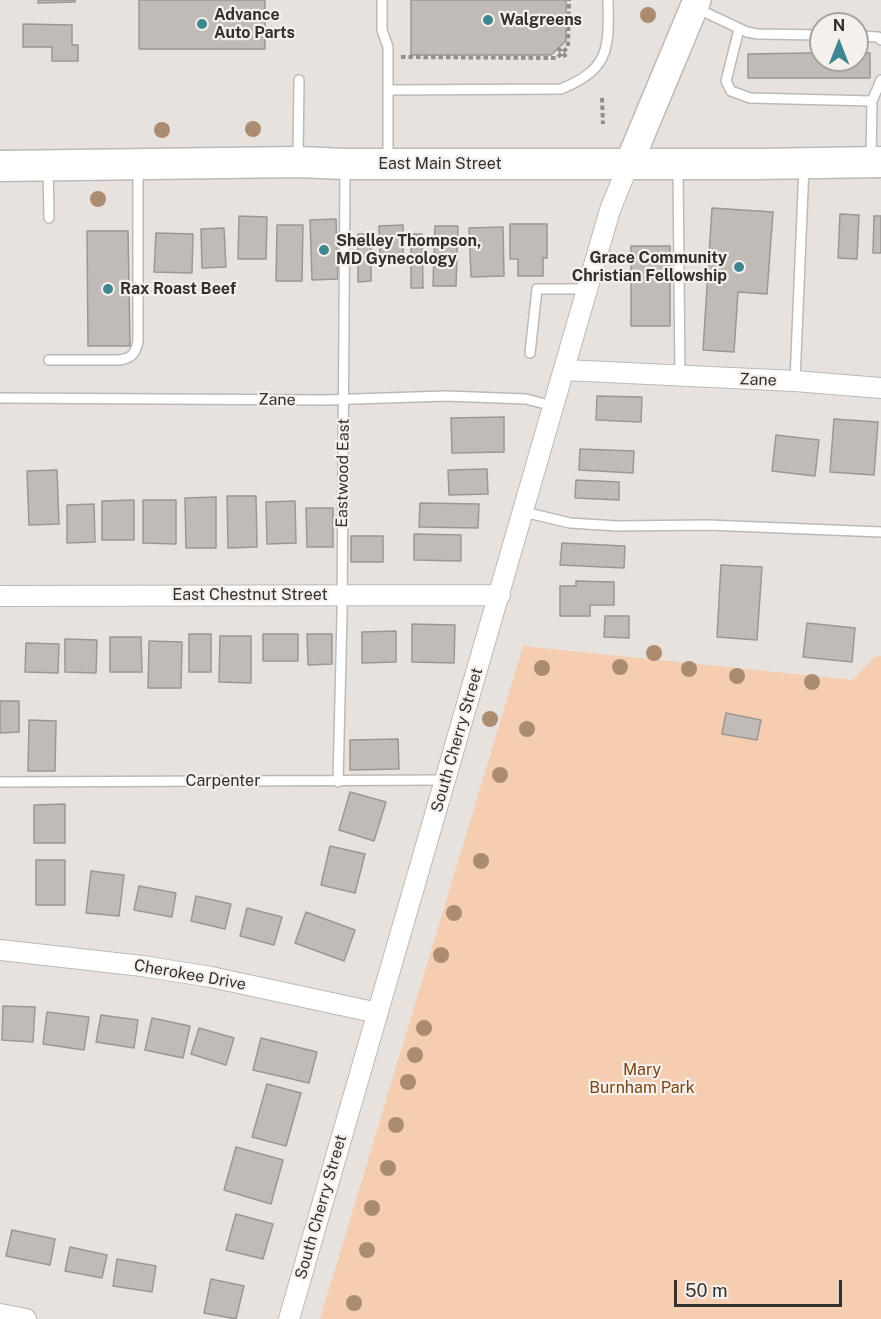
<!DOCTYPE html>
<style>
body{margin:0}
#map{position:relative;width:881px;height:1319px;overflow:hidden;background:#e8e2df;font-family:"Public Sans",sans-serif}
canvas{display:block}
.north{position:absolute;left:809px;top:12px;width:60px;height:60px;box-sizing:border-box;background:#f5f0ec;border:2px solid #a7a4a0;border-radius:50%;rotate:0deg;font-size:16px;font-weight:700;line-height:24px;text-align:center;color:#33312f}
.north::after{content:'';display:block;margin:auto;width:21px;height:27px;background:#408690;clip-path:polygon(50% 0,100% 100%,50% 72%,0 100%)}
.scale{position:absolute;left:674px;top:1280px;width:168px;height:27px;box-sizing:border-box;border:3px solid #33312f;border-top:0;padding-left:8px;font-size:18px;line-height:21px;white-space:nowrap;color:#33312f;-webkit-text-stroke:4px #f5f0ec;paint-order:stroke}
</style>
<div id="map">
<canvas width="881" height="1319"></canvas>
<div class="north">N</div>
<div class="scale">50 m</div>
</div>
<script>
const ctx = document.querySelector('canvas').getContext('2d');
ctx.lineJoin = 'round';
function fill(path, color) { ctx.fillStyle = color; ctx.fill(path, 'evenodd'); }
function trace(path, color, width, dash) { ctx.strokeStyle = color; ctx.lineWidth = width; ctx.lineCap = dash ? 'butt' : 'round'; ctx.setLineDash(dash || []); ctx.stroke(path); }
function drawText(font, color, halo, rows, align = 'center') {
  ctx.font = font + ' "Public Sans",sans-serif'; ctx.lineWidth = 4.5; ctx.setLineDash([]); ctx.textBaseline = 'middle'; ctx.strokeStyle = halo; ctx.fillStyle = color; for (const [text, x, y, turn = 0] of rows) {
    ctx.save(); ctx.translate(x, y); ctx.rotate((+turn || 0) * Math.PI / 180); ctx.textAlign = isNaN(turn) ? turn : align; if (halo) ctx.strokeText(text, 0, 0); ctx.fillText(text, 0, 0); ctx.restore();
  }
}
fill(new Path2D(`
 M523 646 853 680 874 657 881 656V1319H320Z`), '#f5cdb0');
const building = new Path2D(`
 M38 0H75V2L38 3Z
 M139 0H265V49H139Z
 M411 0H566V41L551 55H411Z
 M23 24 72 25V45H78V61H52V47H23Z
 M809 53H821V60H857V53H870V78H748V54Z
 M712 208 773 212 767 294 738 292 734 352 703 350Z
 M840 214 859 215 857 259 838 258Z
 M239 216 267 217 266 259H238Z
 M874 216H881V253H873Z
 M336 219 338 279 312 280 310 220Z
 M510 224H547V258H543V276H518V259H510Z
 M277 225H303L302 281H276Z
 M403 225V255L380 256 379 226Z
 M435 226H458L456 286H433Z
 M503 227 504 276 471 277 469 228Z
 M224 228 226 267 202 268 201 229Z
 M87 231H128L130 346H88Z
 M156 233 193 234 192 273 154 272Z
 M358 234H371V281L358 282Z
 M411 234H422L423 288H411Z
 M631 246H670V326H631Z
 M597 396 642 397 641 422 596 420Z
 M504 417V452L452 453 451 418Z
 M834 419 878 422 874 475 830 472Z
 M776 435 819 440 815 476 772 471Z
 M580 449 634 451 633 473 579 470Z
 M487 469 488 494 449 495 448 470Z
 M57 470 59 524 29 525 27 471Z
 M576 480 619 482V500L575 498Z
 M227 496H256L257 547 228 548Z
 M216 497V548H186L185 498Z
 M134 500V540H102V501Z
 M143 500H176V544L143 543Z
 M295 501 296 543 267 544 266 502Z
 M420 503 479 504 478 528 419 527Z
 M94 504 95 542 67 543V505Z
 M306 508H333V547H307Z
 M414 534 461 535V561L414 560Z
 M351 536H383V562H351Z
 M562 543 625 546 624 568 560 565Z
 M721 565 762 567 757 640 717 637Z
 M576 581 614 582V605H590V616H560V586H576Z
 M605 616H629V638L604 637Z
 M807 623 855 628 852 662 803 657Z
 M412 624 455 625 454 663 412 662Z
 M396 631V662L362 663V632Z
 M189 634H211V672H189Z
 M263 634H298V661H263Z
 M307 634H332V664L308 665Z
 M220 636H251V683L219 682Z
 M110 637H141L142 672H110Z
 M65 639 97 640 96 673 65 672Z
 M149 641 182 642 181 688H148Z
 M26 643 59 644 58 673 25 672Z
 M0 701H19V732L0 733Z
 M726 713 761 720 757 740 722 734Z
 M29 720 56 721 55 771H28Z
 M398 739 399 769 350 770V740Z
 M350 792 386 802 374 841 339 830Z
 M65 804V843H34V805Z
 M330 846 365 854 355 893 321 885Z
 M36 860H65V905H36Z
 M91 871 124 875 119 916 86 913Z
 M139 886 176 893 172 917 134 910Z
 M196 896 231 904 225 929 191 921Z
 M247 908 282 917 274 945 240 936Z
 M306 912 355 930 344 961 295 943Z
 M3 1006 35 1007 33 1042 2 1040Z
 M47 1012 89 1017 84 1050 43 1044Z
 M101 1015 138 1020 134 1048 96 1042Z
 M152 1018 190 1026 183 1058 145 1050Z
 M199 1028 234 1038 226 1065 191 1054Z
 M261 1038 317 1052 309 1083 253 1070Z
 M267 1084 301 1093 286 1146 252 1137Z
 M236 1147 283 1160 271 1204 224 1190Z
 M236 1214 273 1224 263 1259 226 1250Z
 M12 1230 55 1239 50 1265 6 1256Z
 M70 1247 107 1255 102 1278 65 1271Z
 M117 1259 156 1266 152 1292 113 1286Z
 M211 1279 244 1286 236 1319 204 1313Z`);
fill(building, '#c0bbb7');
trace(building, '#9c9793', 1.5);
const service = new Path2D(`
 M382 0V30L388 47V161
 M696 8 747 32 758 34 821 35
 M739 29 726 81 731 91 750 98 872 101
 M857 36 878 37 881 40
 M388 90 561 89C610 69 609 48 608 0
 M298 158 299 80
 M871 159 872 101 881 80
 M48 168 49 218
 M678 169 680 377
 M530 353 537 289H587
 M49 360H120C132 358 136 353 138 341V168
 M795 381 804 166
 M0 398 324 400 446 396 526 399 553 406
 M524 512 570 523 617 526 708 525 881 532
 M0 782 445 780
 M338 782 342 615 345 169`);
const minor = new Path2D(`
 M564 370 795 381 881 388
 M0 596 500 595
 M0 950 142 966 211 977 378 1013
 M0 1314 26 1319
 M289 1319 610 210 629 163`);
const secondary = new Path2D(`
 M629 163 697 0`);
const primary = new Path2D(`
 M0 166 298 162 345 164H757L881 162`);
trace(service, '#beb9b5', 12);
trace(minor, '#beb9b5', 22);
trace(secondary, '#beb9b5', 30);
trace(primary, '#beb9b5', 33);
trace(new Path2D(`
 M558 48 568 59
 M401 57 557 58 568 47 569 0
 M602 98 603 124`), '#938e8c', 4, [4.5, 3]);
trace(service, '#fff', 9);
trace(minor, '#fff', 20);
trace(secondary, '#fff', 27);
trace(primary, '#fff', 30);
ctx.fillStyle = '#ac8c70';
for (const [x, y] of [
 [648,15],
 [253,129],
 [162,130],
 [98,199],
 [654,653],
 [620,667],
 [542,668],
 [689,669],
 [737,676],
 [812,682],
 [490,719],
 [527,729],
 [500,775],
 [481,861],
 [454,913],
 [441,955],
 [424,1028],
 [415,1055],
 [408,1082],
 [396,1125],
 [388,1168],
 [372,1208],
 [367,1250],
 [354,1303]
]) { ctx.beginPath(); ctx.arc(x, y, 8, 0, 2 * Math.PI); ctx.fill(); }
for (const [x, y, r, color] of [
 [488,20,6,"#408690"],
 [202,24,6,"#408690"],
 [324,250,6,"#408690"],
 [739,267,6,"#408690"],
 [108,289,6,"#408690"]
]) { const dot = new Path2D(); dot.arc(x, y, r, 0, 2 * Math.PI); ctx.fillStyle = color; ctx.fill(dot); trace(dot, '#f5f0ec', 2); }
drawText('bold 16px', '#33312f', '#f5f0ec', [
 ["Advance",214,15],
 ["Auto Parts",214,33],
 ["Walgreens",500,20],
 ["Shelley Thompson,",336,241],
 ["MD Gynecology",336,259],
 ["Grace Community",727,258,"right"],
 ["Christian Fellowship",727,276,"right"],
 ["Rax Roast Beef",120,289]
], 'left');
drawText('16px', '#33312f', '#f5f0ec', [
 ["East Main Street",440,164],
 ["Zane",758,380,2],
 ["Zane",277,400,1],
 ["Eastwood East",343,473,-89],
 ["East Chestnut Street",250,595],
 ["South Cherry Street",457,740,-74],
 ["Carpenter",223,781],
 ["Cherokee Drive",190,975,10],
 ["South Cherry Street",321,1207,-74]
]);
drawText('16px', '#7a4515', '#f5f0ec', [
 ["Mary",642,1070],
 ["Burnham Park",642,1088]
]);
</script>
